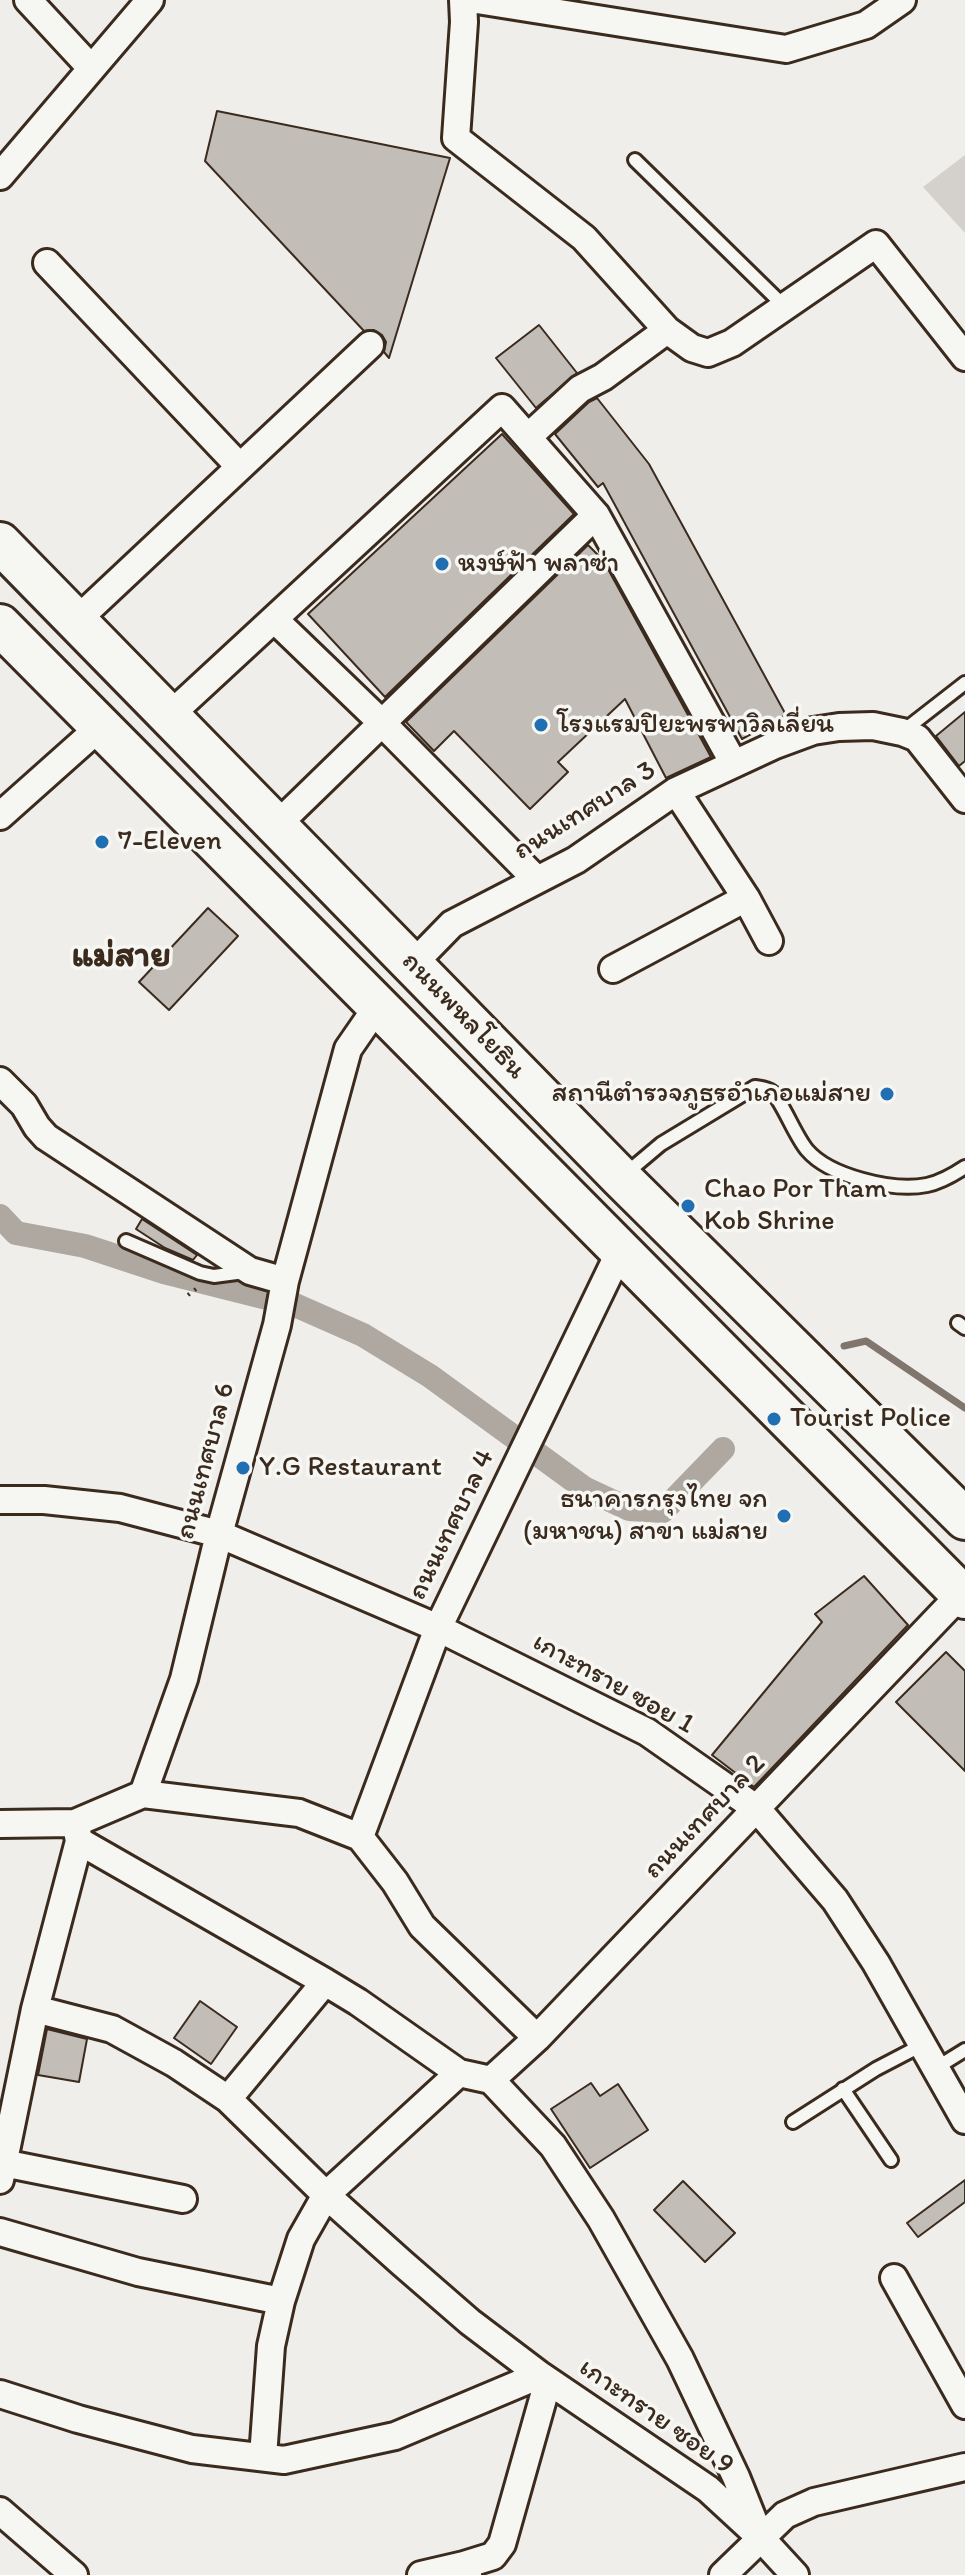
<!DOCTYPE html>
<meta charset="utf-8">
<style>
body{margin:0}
canvas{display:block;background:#efeeea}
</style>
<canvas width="965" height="2575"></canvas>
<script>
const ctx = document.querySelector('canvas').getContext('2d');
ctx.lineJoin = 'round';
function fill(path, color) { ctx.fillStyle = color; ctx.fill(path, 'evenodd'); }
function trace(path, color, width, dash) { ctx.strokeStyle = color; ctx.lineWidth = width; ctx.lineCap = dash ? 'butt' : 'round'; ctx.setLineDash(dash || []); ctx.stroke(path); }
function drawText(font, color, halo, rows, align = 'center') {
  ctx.font = font + ' Itim,"Playpen Sans Thai",sans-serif'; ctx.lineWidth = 7; ctx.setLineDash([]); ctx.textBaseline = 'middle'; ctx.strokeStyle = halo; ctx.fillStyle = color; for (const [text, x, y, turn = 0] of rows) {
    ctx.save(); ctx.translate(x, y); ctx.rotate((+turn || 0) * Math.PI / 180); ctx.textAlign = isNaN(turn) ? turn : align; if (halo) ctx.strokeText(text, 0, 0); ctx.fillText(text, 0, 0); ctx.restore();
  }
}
fill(new Path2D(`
 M965 155V233L923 187Z`), '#d4d1cc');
trace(new Path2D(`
 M844 1346 866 1341 965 1408`), '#81766d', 7);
trace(new Path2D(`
 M0 1216 16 1233 85 1246 164 1272 295 1305 363 1335 430 1376 584 1488 629 1509 663 1511 723 1449`), '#afa8a1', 24);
const building = new Path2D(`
 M217 111 450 158 389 358 384 352 386 342 382 335 374 330 364 331 205 161Z
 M539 325 577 373 536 408 496 358Z
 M597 398 649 464 786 715 742 739 603 483 598 487 555 434 589 402Z
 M502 434 574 514 385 697 308 614Z
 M588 545 603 560 711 757 666 778 625 699 558 762 568 772 530 809 454 731 434 751 406 722Z
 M965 712V761L959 766 936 736Z
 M208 908 238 936 169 1010 139 982Z
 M142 1219 197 1255 193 1260 165 1248 136 1229Z
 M864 1576 908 1625 754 1787 712 1755 822 1622 815 1614Z
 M946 1652 965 1671V1771L896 1702Z
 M200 2001 237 2027 211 2064 174 2038Z
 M47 2029 87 2039 79 2082 38 2075Z
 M591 2083 600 2096 618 2084 648 2130 590 2168 551 2109Z
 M965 2180V2202L918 2237 907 2223Z
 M683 2181 735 2233 705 2262 654 2210Z`);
fill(building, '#c2bdb7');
trace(building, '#3b2a1e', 2);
const lane = new Path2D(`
 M635 160 784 306
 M902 732 965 683
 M623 1176 661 1144 755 1087C761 1088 767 1088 772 1092 782 1101 795 1136 807 1150 829 1176 893 1192 927 1185 941 1182 953 1175 965 1167
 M126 1241 200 1273 214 1276 244 1272
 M958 1323 965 1328
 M936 2068 965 2050
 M843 2089 891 2160
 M793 2122 876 2069 922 2045`);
const street = new Path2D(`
 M28 0 91 68
 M463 0 464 22 456 138 584 238 667 330 692 348 708 353 732 343 876 244 965 357
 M477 0 786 49 866 25 902 0
 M0 176 150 0
 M47 263 240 467
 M528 437 580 389 603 377 667 330
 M274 619 382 723 537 880
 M77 620 370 345
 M169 716 502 408 596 515 734 764
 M676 791 746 898 769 941
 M0 816 101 726
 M277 825 596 515
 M413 964 452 924 576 860 676 791 775 745 813 731 839 727 873 726 902 732 917 738 965 799
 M613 969 746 898
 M0 1081 24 1105 37 1127 46 1137 250 1271 285 1281
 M0 1500H44L120 1508 219 1534 438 1628 647 1732 757 1809 835 1900 876 1963 965 2120
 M143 1794 299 1813 360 1837 395 1882 422 1926 537 2038
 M0 1824 75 1823 143 1794 184 1679 219 1534 277 1325 285 1281 348 1049 377 1007
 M360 1837 438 1628 621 1249
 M79 1841 325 1982 358 2002 459 2073 491 2080 553 2146 601 2219 680 2359 736 2477 760 2537
 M35 2009 112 2029 174 2063 228 2099 326 2195 402 2263 470 2322 540 2375
 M491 2080 537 2038 961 1594
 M228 2099 325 1982
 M3 2163 183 2199
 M0 2180 35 2009 79 1841 76 1826
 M0 2232 138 2272 281 2301 301 2239 326 2195 459 2073
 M894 2278 965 2405
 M0 2394 78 2419 192 2449 284 2460 395 2436 540 2375 708 2489 760 2537 795 2575
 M263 2457 271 2346 281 2301
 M0 2511 74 2575
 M464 2565 493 2556 502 2544 548 2381
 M421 2575 464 2565 468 2575
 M723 2575 785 2515 814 2502 965 2467`);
const primary = new Path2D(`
 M0 543 621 1178 965 1519
 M0 625 965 1598`);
trace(lane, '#3b2a1e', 18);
trace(street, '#3b2a1e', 32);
trace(primary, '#3b2a1e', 46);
trace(new Path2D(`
 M188 1295 196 1289`), '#3b2a1e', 4, [2, 6]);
trace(lane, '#f6f6f2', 12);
trace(street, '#f6f6f2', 26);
trace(primary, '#f6f6f2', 40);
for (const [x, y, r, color] of [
 [442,564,8,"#1f6fb2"],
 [541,725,8,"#1f6fb2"],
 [102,842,8,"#1f6fb2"],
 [887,1094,8,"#1f6fb2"],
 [688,1206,8,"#1f6fb2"],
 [774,1419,8,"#1f6fb2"],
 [243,1468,8,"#1f6fb2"],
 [784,1516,8,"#1f6fb2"]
]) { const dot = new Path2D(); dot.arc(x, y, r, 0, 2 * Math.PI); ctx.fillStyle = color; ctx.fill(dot); trace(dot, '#f6f6f2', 3); }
drawText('28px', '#3b2a1e', '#f6f6f2', [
 ["หงษ์ฟ้า พลาซ่า",458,564],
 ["โรงแรมปิยะพรพาวิลเลี่ยน",557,725],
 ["7-Eleven",118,842],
 ["สถานีตำรวจภูธรอำเภอแม่สาย",871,1094,"right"],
 ["Chao Por Tham",704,1190],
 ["Kob Shrine",704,1222],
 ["Tourist Police",790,1419],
 ["Y.G Restaurant",259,1468],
 ["ธนาคารกรุงไทย จก",768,1500,"right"],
 ["(มหาชน) สาขา แม่สาย",768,1532,"right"]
], 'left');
drawText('28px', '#3b2a1e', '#f6f6f2', [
 ["ถนนเทศบาล 3",585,811,-32],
 ["ถนนพหลโยธิน",463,1016,46],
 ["ถนนเทศบาล 6",206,1461,-75],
 ["ถนนเทศบาล 4",452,1525,-64],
 ["เกาะทราย ซอย 1",613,1684,29],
 ["ถนนเทศบาล 2",705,1817,-46],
 ["เกาะทราย ซอย 9",656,2417,35]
]);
drawText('bold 36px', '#3b2a1e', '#f6f6f2', [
 ["แม่สาย",121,957]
]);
</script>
